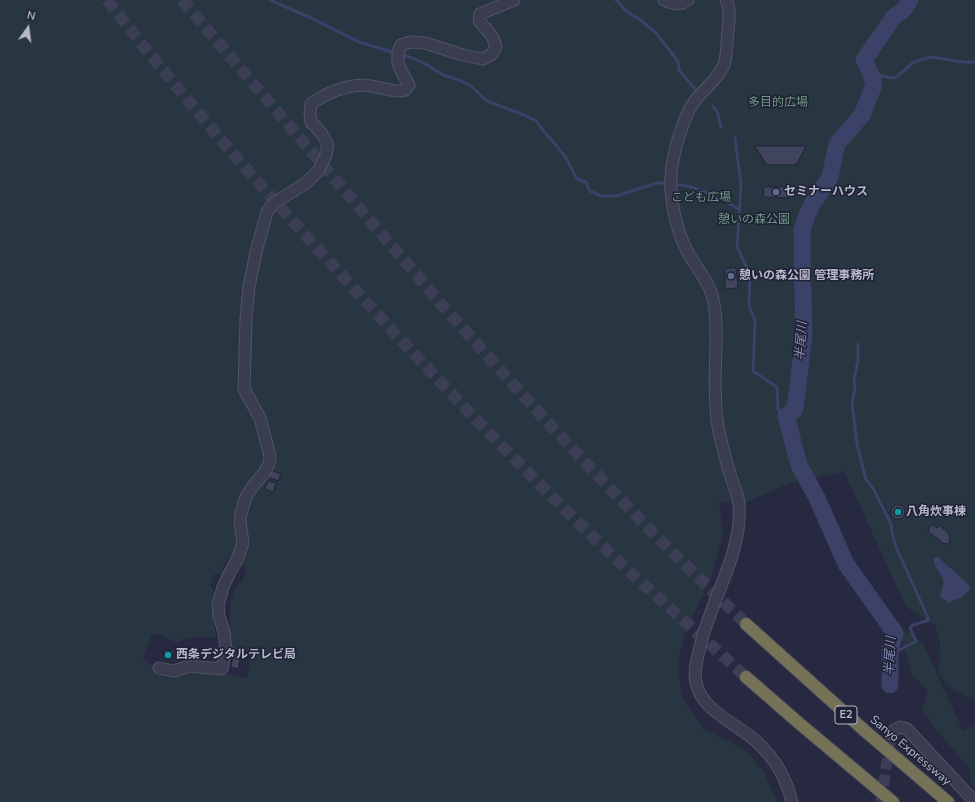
<!DOCTYPE html>
<meta charset="utf-8">
<style>
body{margin:0}
#map{position:relative;width:975px;height:802px;overflow:hidden;background:#262940;font-family:"Nunito Sans",sans-serif}
canvas{display:block}
.north{position:absolute;left:8px;top:8px;width:40px;height:40px;-webkit-text-stroke:3px #1f2135;paint-order:stroke;rotate:14deg;font-size:11px;font-weight:700;line-height:16px;text-align:center;color:#b6b8ca}
.north::after{content:'';display:block;margin:auto;width:14px;height:18px;background:#b6b8ca;clip-path:polygon(50% 0,100% 100%,50% 72%,0 100%)}
</style>
<div id="map">
<canvas width="975" height="802"></canvas>
<div class="north">N</div>
</div>
<script>
const ctx = document.querySelector('canvas').getContext('2d');
ctx.lineJoin = 'round';
function fill(path, color) { ctx.fillStyle = color; ctx.fill(path, 'evenodd'); }
function trace(path, color, width, dash) { ctx.strokeStyle = color; ctx.lineWidth = width; ctx.lineCap = dash ? 'butt' : 'round'; ctx.setLineDash(dash || []); ctx.stroke(path); }
function drawText(font, color, halo, rows, align = 'center') {
  ctx.font = font + ' "Nunito Sans","Noto Sans JP",sans-serif'; ctx.lineWidth = 3; ctx.setLineDash([]); ctx.textBaseline = 'middle'; ctx.strokeStyle = halo; ctx.fillStyle = color; for (const [text, x, y, turn = 0] of rows) {
    ctx.save(); ctx.translate(x, y); ctx.rotate((+turn || 0) * Math.PI / 180); ctx.textAlign = isNaN(turn) ? turn : align; if (halo) ctx.strokeText(text, 0, 0); ctx.fillText(text, 0, 0); ctx.restore();
  }
}
fill(new Path2D(`
 M0 0H975V701L949 687 939 674 940 643 935 625 906 607 844 471 814 479 790 483 743 504 719 502 723 533 712 575 685 633 678 663 682 697 703 728 743 748 764 772 777 802H0ZM235 554 242 561 246 572 242 581 234 591 230 604V624L232 649 251 652 247 678 188 668 158 672 143 658 152 635H162L177 643C188 635 203 637 217 638L213 622 215 593 210 585 214 574H221L225 562Z
 M906 630 923 643 963 731 975 725V790L971 785 970 770 922 712 928 690 913 676 900 634Z`), '#283641');
fill(new Path2D(`
 M938 557 969 585 970 589 962 597 947 603V600H944L940 595C950 574 936 576 933 558Z`), '#3c4168');
trace(new Path2D(`
 M270 0 309 17 359 42 395 53
 M616 0 627 12 638 18 655 32 678 61 679 70 695 89
 M401 55 410 57 427 65 443 75 459 80 471 86 487 101 524 115 536 121 545 133 555 144 565 156 577 179 586 182 590 191 602 196H616L657 183H669
 M872 78 874 74 891 78 896 77 914 62 930 57 964 62H975
 M713 106 718 114 721 127
 M735 138 741 184 737 247 750 274 749 305 755 321 753 371 777 387 778 409 786 416
 M674 184C697 186 721 198 740 210
 M858 344V361L854 379 855 388 852 404 857 444 866 480 873 488 891 524 893 537 897 549 929 620 913 625 910 628 916 641 896 652 890 661`), '#3c4168', 3);
trace(new Path2D(`
 M890 685V651L895 633 846 564 817 498 799 465 786 416 795 409 804 335 802 254V230L807 215 813 203 830 177 837 144 862 115 874 85 871 74 864 60 893 18 905 8 910 0`), '#3c4168', 17);
const building = new Path2D(`
 M755 146H806L796 165H767Z
 M764 187H788V198L764 197Z
 M736 268 738 288 725 289V269Z
 M270 470 281 474 278 481 267 476Z
 M268 481 276 483 273 492 265 489Z
 M891 512a7 7 0 1 1 14 0a7 7 0 1 1-14 0Z
 M933 525 937 528 939 525 949 534 950 542 947 544 942 543 940 540 932 535 928 530 930 527Z
 M165 649 174 651 172 660 163 658Z
 M234 653 241 655 238 669 231 667Z`);
fill(building, '#40445d');
trace(building, '#212337', 1);
trace(new Path2D(`
 M881 802 891 734`), '#3c3e55', 11, [11, 5.5]);
trace(new Path2D(`
 M107 0C180 94 258 184 338 271 431 374 527 475 628 570 667 606 707 641 746 677
 M182 0 449 313 549 424 648 528 746 624`), '#3c3e55', 12, [12, 6]);
const minor = new Path2D(`
 M664 0C672 4 680 6 688 0
 M726 0C731 8 729 21 728 30 727 40 727 56 724 65 716 83 697 93 689 110 678 135 669 164 671 191 673 214 679 238 691 258 698 269 706 279 711 292 717 310 716 329 716 348 715 372 714 395 717 419 719 437 725 457 730 474 733 484 738 494 739 504 743 551 712 598 701 643 698 655 693 670 696 682 700 710 739 725 757 742 776 760 786 778 792 802
 M159 668 174 671 189 666 222 669 226 649 224 632 219 616 218 605 223 587 230 572 237 560 243 543 240 521 241 513 246 497 252 487 264 473 269 464 270 456 260 418 244 389 246 318 249 287 256 252 267 212 274 203 306 183 319 170 326 155 328 145 322 134 311 122 310 113 311 104C326 93 343 86 363 85 373 85 399 94 405 90 407 89 408 86 409 85 401 70 393 62 401 45L410 42 425 43 463 55 483 59 492 54 496 46 492 36 479 21 480 14 514 0
 M891 734 894 730 900 727 907 729 975 802`);
const highway = new Path2D(`
 M746 624 865 731 948 802
 M746 677 800 724 893 802`);
trace(minor, '#525467', 13);
trace(highway, '#424457', 14);
trace(minor, '#3a3c4f', 11);
trace(highway, '#757257', 12);
for (const [x, y, r, color] of [
 [776,192,4,"#5c6f8a"],
 [731,276,4,"#5c6f8a"],
 [898,512,4,"#0f9aa8"],
 [168,655,4,"#0f9aa8"]
]) { const dot = new Path2D(); dot.arc(x, y, r, 0, 2 * Math.PI); ctx.fillStyle = color; ctx.fill(dot); trace(dot, '#1f2135', 1.5); }
for (const [x, y, w] of [
 [846,715,22]
]) { const box = new Path2D(); box.roundRect(x - w / 2, y - 9, w, 18, 3); ctx.fillStyle = '#1f2135'; ctx.fill(box); trace(box, '#b6b8ca', 1); }
drawText('bold 11px', '#b6b8ca', null, [
 ["E2",846,715]
]);
drawText('12px', '#6e9a85', '#1f2135', [
 ["多目的広場",778,103],
 ["こども広場",701,198],
 ["憩いの森公園",754,220]
]);
drawText('bold 12px', '#b6b8ca', '#1f2135', [
 ["セミナーハウス",784,192],
 ["憩いの森公園 管理事務所",739,276],
 ["八角炊事棟",906,512],
 ["西条デジタルテレビ局",176,655]
], 'left');
drawText('12px', '#b6b8ca', '#1f2135', [
 ["Sanyo Expressway",910,751,40]
]);
drawText('italic 13px', '#858cb5', '#1f2135', [
 ["半尾川",802,341,-86],
 ["半尾川",891,656,-87]
]);
</script>
